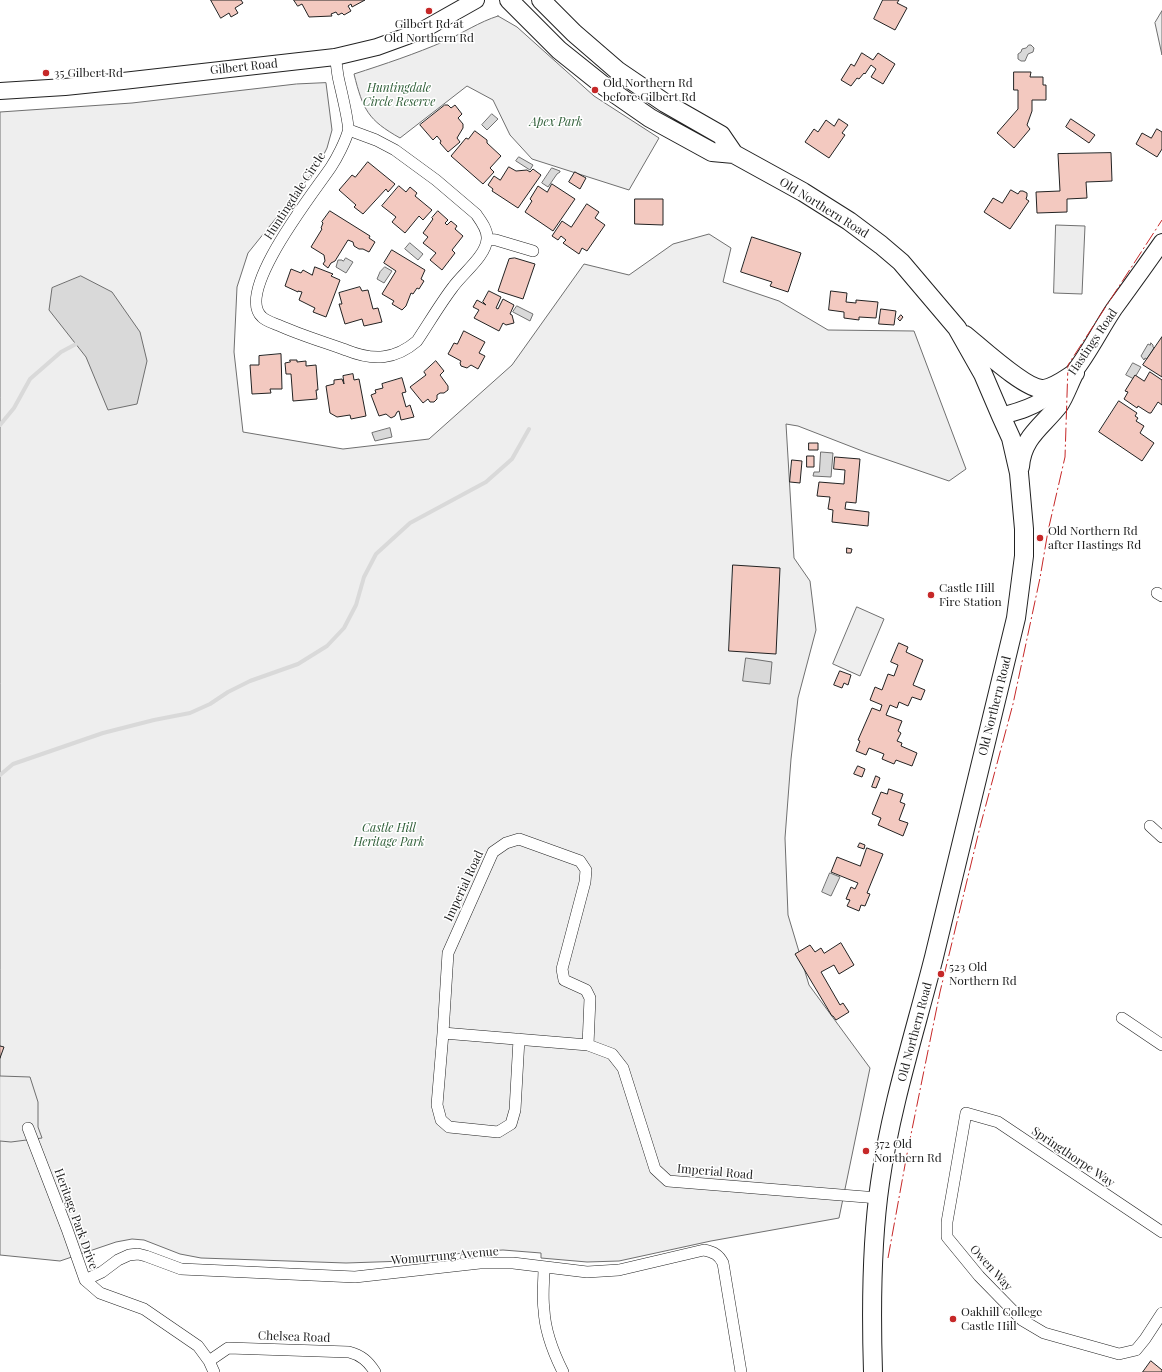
<!DOCTYPE html>
<style>
body{margin:0}
canvas{display:block;background:#fff}
</style>
<canvas width="1162" height="1372"></canvas>
<script>
const ctx = document.querySelector('canvas').getContext('2d');
ctx.lineJoin = 'round';
function fill(path, color) { ctx.fillStyle = color; ctx.fill(path, 'evenodd'); }
function trace(path, color, width, dash) { ctx.strokeStyle = color; ctx.lineWidth = width; ctx.lineCap = dash ? 'butt' : 'round'; ctx.setLineDash(dash || []); ctx.stroke(path); }
function drawText(font, color, halo, rows, align = 'center') {
  ctx.font = font + ' "Playfair Display",serif'; ctx.lineWidth = 3; ctx.setLineDash([]); ctx.textBaseline = 'middle'; ctx.strokeStyle = halo; ctx.fillStyle = color; for (const [text, x, y, turn = 0] of rows) {
    ctx.save(); ctx.translate(x, y); ctx.rotate((+turn || 0) * Math.PI / 180); ctx.textAlign = isNaN(turn) ? turn : align; if (halo) ctx.strokeText(text, 0, 0); ctx.fillText(text, 0, 0); ctx.restore();
  }
}
const green = new Path2D(`
 M1162 11V55L1155 23Z
 M498 16 517 27 594 96 659 138 629 190 532 159 510 135 493 100 467 86 400 138C368 120 363 110 354 74 385 64 415 54 445 41 463 33 479 22 498 16Z
 M326 83 332 130 327 148 318 166 248 253 237 287 234 352 243 432 343 449 429 439 512 365 584 264 629 275 673 244 709 234 731 248 723 282 779 301 828 330 914 331 966 469 949 481 865 452 798 426 786 424 794 558 810 581 816 630 798 698 791 759 785 838 788 915 809 985 870 1068 839 1218 711 1241 619 1261 587 1262 541 1258V1253L503 1250 470 1252 406 1261 346 1263 201 1258 180 1254 144 1240 132 1239 116 1242 60 1261 0 1255V112L132 103 296 84Z
 M857 607 884 619 860 676 833 664Z`);
fill(green, '#eee');
trace(green, '#6f6f6f', 1);
const parking = new Path2D(`
 M1056 225 1085 226 1082 294 1054 293Z
 M0 1076 30 1077 38 1102V1127L42 1138 11 1142 0 1141Z`);
fill(parking, '#ededed');
trace(parking, '#6f6f6f', 1);
const water = new Path2D(`
 M1029 45H1031L1034 48 1033 52 1028 54 1025 61H1021L1018 59V54L1021 52 1022 49 1026 48Z
 M492 114 498 119 487 130 482 125Z
 M519 157 533 165 530 170 516 161Z
 M552 168 560 171V172L557 174 548 187 542 183Z
 M410 243 423 254 418 260 405 249Z
 M346 258 353 262 346 273 336 267 338 260H342L343 261Z
 M385 267 392 271 384 283 377 279 380 272Z
 M81 276 112 292 140 332 147 361 137 404 108 410 86 357 49 310 52 288Z
 M517 306 533 314 530 321 513 312Z
 M1151 343 1153 345V347L1154 348 1147 359 1145 358 1144 360 1141 356 1148 344 1150 345Z
 M1133 363 1141 367 1134 379 1126 375Z
 M390 428 392 437 375 441 372 433Z
 M821 452 833 453 831 477 813 476 814 472H819Z
 M746 658 772 662 770 684 743 681Z
 M830 873 840 877 831 896 822 892Z`);
fill(water, '#d9d9d9');
trace(water, '#6f6f6f', 1);
trace(new Path2D(`
 M0 425 14 408 30 379 61 352 76 344
 M0 775 13 764 103 733 154 720 190 713 210 704 228 692 250 681 298 664 327 646 344 628 356 605 364 577 376 554 410 523 486 482 512 459 529 429`), '#d9d9d9', 4);
const building = new Path2D(`
 M211 0H241L243 3 235 8 238 13 231 17 229 13 221 18Z
 M294 0H365L352 7 351 4 348 6 351 11 344 15 342 13 338 15 336 12 331 14 332 16 309 17 302 4 298 6Z
 M883 0H899L897 3 907 8 895 30 874 19Z
 M862 53 873 60 878 53 895 64 883 84 871 77 876 69 871 65 865 74 864 73 859 79 857 78 851 86 841 80 851 64 854 66Z
 M1014 72H1031L1030 77H1043V85H1046V100H1032V111L1027 125 1030 129 1014 148 997 133 1018 109V90H1014Z
 M445 105H448L451 108 455 105 462 114 458 118 463 124V128L457 138 460 142 448 152 440 143 441 141 437 136 433 140 420 125Z
 M839 119 848 125 842 133 845 135 829 158 805 142 814 129 818 132 826 120 834 126Z
 M1071 119 1095 135 1089 143 1066 127Z
 M1157 129 1162 132V149L1157 157 1136 144 1142 133 1151 138Z
 M475 131 487 140V143L501 156 490 168 494 172 483 184 451 156 466 138 468 139Z
 M1111 153 1112 181 1086 182 1087 198 1067 199V212L1037 213 1036 192 1060 191 1058 154Z
 M368 162 395 184 388 192 386 189 363 214 354 207 356 205 339 190 352 175 355 177Z
 M509 167 516 171 527 170 530 172 533 169 541 175 518 208 492 191 493 189 488 185 494 176 500 180Z
 M575 172 586 178 580 189 569 182Z
 M552 184 575 199 553 231 525 212 532 201 530 199 538 186 547 192Z
 M399 186 406 192 410 187 417 193 415 196 432 210 423 220 419 216 405 233 392 222 396 217 382 206Z
 M1011 190 1018 194 1020 191H1023L1027 193V196L1026 199 1029 201 1010 229 984 212 993 198 1002 203Z
 M635 199H663V225L635 224Z
 M587 204 599 212 595 218 605 225 587 251 582 248 579 254 563 243 566 240 561 236 558 240 552 236 562 221 571 227Z
 M330 211 370 236 369 238 375 242 369 252 363 249H359L354 246 353 242 348 240 335 261 331 263 328 268 323 264 325 261 324 255 311 247 322 229 321 228 323 223 322 222Z
 M438 211 448 220 445 223 447 225 451 221 457 226 455 229 463 236 452 250 455 253 442 270 430 260 436 253 423 243 428 237 423 233 433 219 432 218Z
 M752 237 801 253 788 292 770 286 772 282 741 272Z
 M392 250 425 270 421 279 424 281 419 289 417 288 413 294 411 293 406 306 402 310 392 304 394 301 382 294 396 271 384 263Z
 M515 258 535 264 523 299 498 291 509 259Z
 M315 267 333 274 331 276 340 280 326 317 313 312 315 308 299 300 302 292 298 291V292L285 286 291 269 301 273 303 270 312 275Z
 M360 287 362 291 368 290 373 309 378 308 382 322 364 326 362 319 345 324 339 304H342L339 293Z
 M489 291 501 297 496 308 498 309 503 299 514 305 510 314 512 315 514 323 506 325 503 323 499 331 474 318 479 310 473 307 477 300 486 305 483 302Z
 M831 291 847 293 846 302 856 303V300L878 302 876 318 859 317V320L844 318V312L829 310Z
 M881 309 896 311 894 325 879 324Z
 M901 315 903 317 900 321 898 319Z
 M464 331 485 342 479 353 485 356 478 369 471 365 467 368 461 366 460 363 461 361 448 354 454 343 457 344Z
 M1162 337V377L1143 365Z
 M281 354 282 389H270L271 393 252 394 250 365H259V356Z
 M290 360H297V362L306 361V366L316 365 318 390H316L317 399 293 401 291 374H286L285 363 290 362Z
 M436 361 444 371 440 375 448 386V390L444 393H440L437 395V399L434 402H430L428 399 423 403 410 387 426 375 424 372Z
 M1150 372 1162 380V405L1158 402 1151 413H1149L1138 406 1137 408 1124 399 1128 392 1125 391 1135 375 1144 381Z
 M353 374 354 380 359 379 366 416 351 419 350 415 337 417 330 413 326 386 334 384V380L342 379 344 384 343 376Z
 M402 378 406 392 402 393 406 407 410 405 414 417 401 420 399 411 397 412 395 416 391 418 386 414 379 416 371 395 376 393 375 390 383 388 382 384Z
 M1119 401 1137 413 1135 416 1138 418 1136 421 1144 426 1140 433 1154 443 1142 461 1099 432Z
 M809 443H818V450H809Z
 M807 456H814V467H807Z
 M835 457 860 459 856 503 846 502 845 509 869 512 868 526 832 522 833 510 828 509 830 497 817 496 819 482 844 484 845 470 834 469Z
 M792 460 802 461 800 483 790 482Z
 M847 548 852 549 851 553H847Z
 M733 565 780 568 776 654 729 651Z
 M899 643 908 647 906 652 923 660 913 685 925 690 921 700 912 697 908 706 899 702 897 708 890 705 886 715 902 721 898 731 901 733 897 741 902 743 901 746 917 753 912 766 896 760 894 764 882 759 884 754 869 748 866 755 856 751 860 741 858 740 872 708 880 711 882 705 870 700 875 687 882 690 888 674 894 676 898 665 891 662Z
 M840 671 851 675 848 685 844 683 842 688 834 685Z
 M858 766 865 769 862 777 854 774Z
 M876 776 880 778 876 788 872 787Z
 M889 789 903 794 900 802 905 804 899 820 908 823 903 836 878 825 881 818 872 814 881 792 887 794Z
 M860 843 865 845 864 849 858 847Z
 M867 848 883 854 867 893 870 894 865 906 861 905 859 911 847 906 850 900 846 899 851 887 855 889 858 883 831 872 837 857 860 866Z
 M841 943 854 965 839 974 834 965 821 972 840 1005 843 1003 849 1012 836 1020 833 1016H832L795 954 810 945 815 952 821 948 824 953Z
 M0 1046 4 1047 0 1058Z
 M1151 1361 1162 1370V1372H1143Z`);
fill(building, '#f3c9c0');
trace(building, '#222', 1);
const minor = new Path2D(`
 M335 57C337 65 337 73 339 81 341 90 350 126 348 132 345 142 337 158 331 167 315 191 234 292 262 317 266 321 273 323 278 325 300 335 324 342 346 350 373 361 395 360 417 341 429 323 440 304 453 287 463 273 486 256 487 239 488 230 481 221 476 214L436 180 395 150 376 140 349 130
 M487 239 496 240 533 251
 M1157 593 1162 596
 M1150 826 1162 837
 M1122 1018 1162 1045
 M443 1033 437 1105 441 1120 449 1127 498 1132 511 1124 515 1110 519 1039
 M588 1045 590 998 586 990 564 980 562 969 585 882 586 870 580 861 519 839 506 843 493 852 448 953 443 1033 588 1045 612 1054 623 1068 655 1169 668 1181 878 1198
 M28 1128 67 1229 85 1280 100 1293 144 1309 198 1346 209 1361 214 1372
 M1162 1232 998 1122 966 1113 947 1222V1237L979 1276 1022 1320 1044 1333 1119 1354 1136 1350 1145 1339 1162 1313
 M544 1267C544 1281 542 1296 544 1310 545 1331 554 1354 563 1372
 M85 1280 102 1272 118 1260 129 1255 138 1254 146 1256 181 1269 355 1277 480 1263H513L587 1272 619 1270 704 1250C714 1252 719 1255 723 1263L741 1372
 M209 1361 228 1348 349 1352C361 1355 368 1361 375 1372`);
const secondary = new Path2D(`
 M0 91 65 87 123 81 335 57 377 47 421 31 476 0
 M1001 416C1015 412 1029 409 1041 401 1077 381 1092 342 1114 309 1130 287 1146 265 1162 242`);
const primary = new Path2D(`
 M509 0 559 50 604 86 650 118 712 152 734 154
 M541 0 574 33 618 71 665 103 721 135 734 154 803 192 849 221 881 245 901 262 957 328 983 374 1001 416 1011 438 1019 473 1024 529V556L1016 618C989 731 961 844 934 957 915 1032 891 1106 880 1183 871 1245 871 1309 873 1372
 M965 335C980 347 1027 391 1044 389 1056 387 1065 379 1075 373
 M1020 467C1022 437 1043 426 1059 405 1065 396 1069 384 1074 374`);
trace(minor, '#222', 12);
trace(secondary, '#222', 18);
trace(primary, '#222', 20);
trace(minor, '#fff', 11);
trace(secondary, '#fff', 16);
trace(primary, '#fff', 18);
trace(new Path2D(`
 M888 1258 907 1154 940 992 980 827 1013 704 1040 578 1048 531 1065 457 1068 365 1162 220`), '#c62828', 1, [14, 3, 2, 3]);
for (const [x, y, r, color] of [
 [429,11,4,"#c62828"],
 [46,73,4,"#c62828"],
 [595,90,4,"#c62828"],
 [1040,538,4,"#c62828"],
 [931,595,4,"#c62828"],
 [941,974,4,"#c62828"],
 [866,1151,4,"#c62828"],
 [953,1319,4,"#c62828"]
]) { const dot = new Path2D(); dot.arc(x, y, r, 0, 2 * Math.PI); ctx.fillStyle = color; ctx.fill(dot); trace(dot, '#fff', 1.5); }
drawText('12px', '#222', '#fff', [
 ["Gilbert Rd at",429,24,"center"],
 ["Old Northern Rd",429,38,"center"],
 ["35 Gilbert Rd",54,73],
 ["Old Northern Rd",603,83],
 ["before Gilbert Rd",603,97],
 ["Old Northern Rd",1048,531],
 ["after Hastings Rd",1048,545],
 ["Castle Hill",939,588],
 ["Fire Station",939,602],
 ["523 Old",949,967],
 ["Northern Rd",949,981],
 ["372 Old",874,1144],
 ["Northern Rd",874,1158],
 ["Oakhill College",961,1312],
 ["Castle Hill",961,1326]
], 'left');
drawText('12px', '#222', '#fff', [
 ["Gilbert Road",244,67,-6],
 ["Huntingdale Circle",295,196,-57],
 ["Old Northern Road",824,208,32],
 ["Hastings Road",1093,342,-56],
 ["Old Northern Road",995,706,-76],
 ["Imperial Road",464,886,-65],
 ["Old Northern Road",915,1032,-75],
 ["Springthorpe Way",1073,1157,34],
 ["Imperial Road",715,1172,5],
 ["Heritage Park Drive",76,1219,70],
 ["Womurrung Avenue",445,1256,-5],
 ["Owen Way",991,1268,48],
 ["Chelsea Road",294,1337,2]
]);
drawText('italic 12px', '#2f5e38', '#fff', [
 ["Huntingdale",399,88],
 ["Circle Reserve",399,102],
 ["Apex Park",556,122],
 ["Castle Hill",389,828],
 ["Heritage Park",389,842]
]);
</script>
